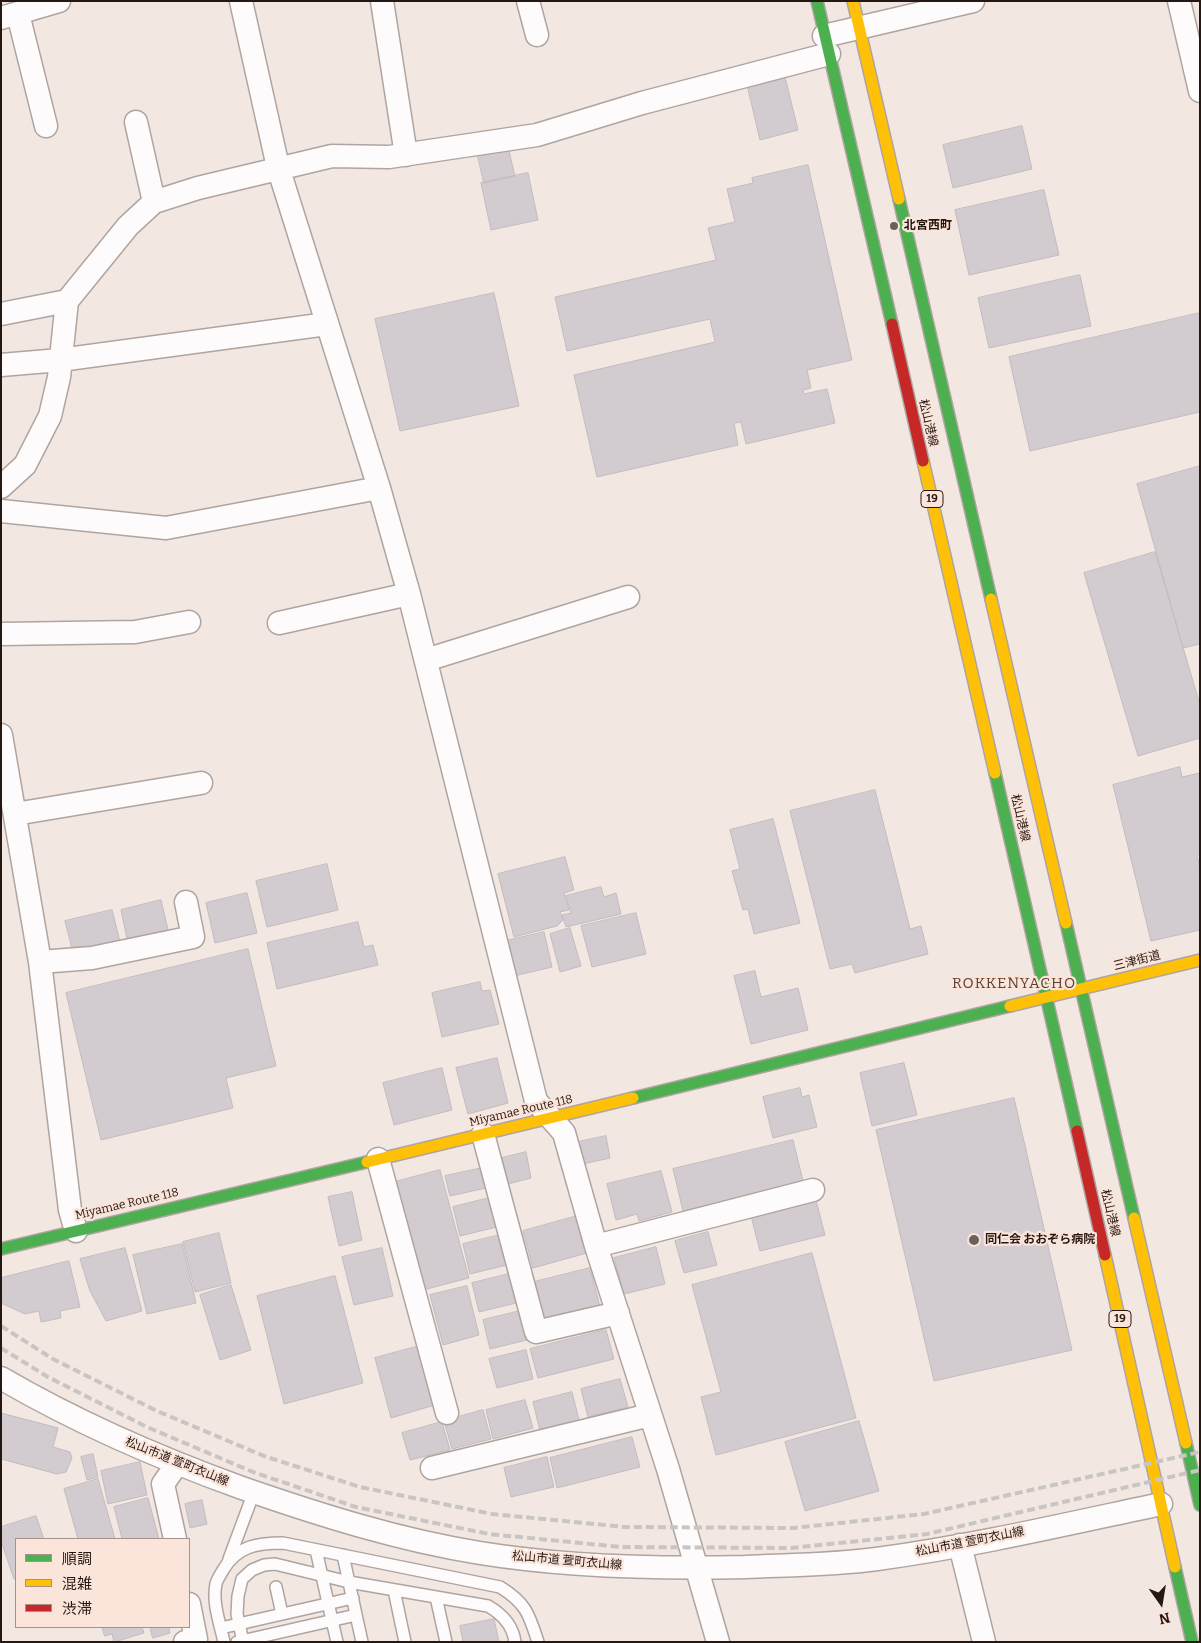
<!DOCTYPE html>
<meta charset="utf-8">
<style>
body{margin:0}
#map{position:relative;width:1201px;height:1643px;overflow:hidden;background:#f3e7e2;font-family:Bitter,"Noto Sans JP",serif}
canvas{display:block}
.frame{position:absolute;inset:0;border:2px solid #251812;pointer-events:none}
.legend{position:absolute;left:15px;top:1538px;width:175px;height:90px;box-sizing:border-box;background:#fbe4da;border:1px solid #a5928a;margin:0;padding:6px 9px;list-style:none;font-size:15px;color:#251812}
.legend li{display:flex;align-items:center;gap:10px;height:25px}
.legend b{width:25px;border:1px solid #a5928a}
.north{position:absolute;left:1136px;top:1578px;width:50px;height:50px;-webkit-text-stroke:4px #fbe4da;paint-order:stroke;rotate:167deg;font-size:14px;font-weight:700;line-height:20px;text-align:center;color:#251812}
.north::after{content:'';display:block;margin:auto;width:18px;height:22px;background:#251812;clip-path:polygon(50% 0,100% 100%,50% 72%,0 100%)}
</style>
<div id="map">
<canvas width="1201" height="1643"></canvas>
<div class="frame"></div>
<ul class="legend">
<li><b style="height:6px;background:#4caf50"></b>順調</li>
<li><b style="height:6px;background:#ffc107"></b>混雑</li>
<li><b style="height:6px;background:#c62828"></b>渋滞</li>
</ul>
<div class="north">N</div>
</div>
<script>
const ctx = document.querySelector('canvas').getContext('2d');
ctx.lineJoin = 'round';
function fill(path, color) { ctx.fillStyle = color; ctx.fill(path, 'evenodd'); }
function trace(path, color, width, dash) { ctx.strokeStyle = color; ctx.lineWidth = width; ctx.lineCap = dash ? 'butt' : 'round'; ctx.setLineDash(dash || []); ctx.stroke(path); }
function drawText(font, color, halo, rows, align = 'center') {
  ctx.font = font + ' Bitter,"Noto Sans JP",serif'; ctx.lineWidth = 4.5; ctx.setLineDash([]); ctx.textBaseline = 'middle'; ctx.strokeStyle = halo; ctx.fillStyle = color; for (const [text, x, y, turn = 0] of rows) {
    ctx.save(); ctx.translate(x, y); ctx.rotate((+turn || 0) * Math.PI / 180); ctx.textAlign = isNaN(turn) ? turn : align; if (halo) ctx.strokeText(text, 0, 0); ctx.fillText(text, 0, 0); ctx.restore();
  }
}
const building = new Path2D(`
 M785 77 798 130 760 140 747 85Z
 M1022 126 1032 169 953 188 943 145Z
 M477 151H509L515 176 484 183Z
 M808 165 852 360 807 370 811 388 803 390 804 394 827 389 835 423 746 444 741 422 734 423 738 445 597 477 574 375 715 342 710 319 567 351 555 297 716 260 708 228 735 222 727 189 753 183 752 178Z
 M528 173 538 220 491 230 481 183Z
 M1044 190 1059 255 969 275 955 210Z
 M1080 275 1091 326 989 348 978 298Z
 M494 293 519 406 400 431 375 319Z
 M1200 313V412L1030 451 1009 357Z
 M1200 466V644L1183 648 1137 484Z
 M1155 552 1200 705V738L1138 756 1084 573Z
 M1180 767 1182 777 1200 773V854L1197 855 1200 867V930L1151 941 1113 785Z
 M875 790 910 929 921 926 928 954 855 973 852 964 830 969 790 811Z
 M773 819 800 923 754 934 748 909 743 910 732 871 740 869 730 830Z
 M565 857 574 890 564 893 569 910 560 912 563 920 557 926 514 937 498 874Z
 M327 864 338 910 267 927 256 881Z
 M601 887 604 897 616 893 621 914 566 927 562 915 571 913 566 896Z
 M247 893 257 933 215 943 206 903Z
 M161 900 169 934 128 944 121 910Z
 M112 910 120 942 73 953 65 921Z
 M636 913 646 954 592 967 581 926Z
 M358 922 364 947 373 945 378 965 277 989 267 943Z
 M570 928 581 966 560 972 550 934Z
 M544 932 552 967 514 976 506 941Z
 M248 949 276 1066 226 1078 233 1108 101 1140 66 993Z
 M755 971 761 997 798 988 808 1030 751 1044 734 976Z
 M480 982 482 991 490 990 499 1024 442 1037 432 993Z
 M497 1058 508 1103 468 1114 456 1068Z
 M904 1063 917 1115 872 1126 860 1073Z
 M442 1068 452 1110 394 1125 383 1083Z
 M800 1088 802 1097 809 1095 817 1127 773 1138 763 1097Z
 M1014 1098 1072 1350 934 1381 876 1130Z
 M606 1136 610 1158 583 1164 578 1142Z
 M793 1140 803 1181 683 1211 673 1169Z
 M526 1152 531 1178 508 1184 502 1158Z
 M482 1168 486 1188 450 1196 445 1176Z
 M440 1170 469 1278 419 1291 391 1183Z
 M661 1171 672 1212 639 1221 637 1214 616 1220 607 1184Z
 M352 1192 362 1240 339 1246 328 1197Z
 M489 1198 497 1227 460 1236 453 1207Z
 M816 1200 825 1235 760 1251 751 1216Z
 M577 1216 587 1253 533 1268 523 1231Z
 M708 1232 717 1265 684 1273 675 1241Z
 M219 1233 231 1283 195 1292 183 1242Z
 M500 1235 507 1265 470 1274 463 1244Z
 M182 1244 196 1303 147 1314 133 1255Z
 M656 1247 665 1284 624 1294 614 1258Z
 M125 1248 142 1311 106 1321 90 1291 80 1259Z
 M382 1248 393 1296 354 1305 342 1257Z
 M812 1253 856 1418 716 1455 701 1397 721 1392 692 1285Z
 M69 1261 80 1307 60 1311 61 1318 41 1322 39 1311 25 1314 1 1303V1278Z
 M590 1268 600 1307 543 1321 534 1282Z
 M509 1274 516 1303 479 1312 472 1283Z
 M335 1276 363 1383 284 1404 257 1296Z
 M231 1285 251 1350 220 1360 200 1295Z
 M467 1286 479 1335 443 1345 430 1295Z
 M520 1311 527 1340 490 1349 483 1320Z
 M606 1330 614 1359 538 1378 530 1349Z
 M419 1346 435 1405 391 1418 375 1358Z
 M526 1350 533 1379 497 1388 489 1359Z
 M620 1379 628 1407 588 1417 581 1389Z
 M572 1392 579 1420 540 1431 533 1402Z
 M525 1400 533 1428 493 1439 486 1410Z
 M483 1410 491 1439 452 1449 444 1421Z
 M1 1413 58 1428 53 1447 70 1452 72 1458 66 1472 57 1474 1 1459Z
 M859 1421 879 1491 805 1511 785 1442Z
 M442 1422 450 1450 410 1460 402 1433Z
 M632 1437 640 1467 557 1488 550 1458Z
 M93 1454 98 1477 87 1480 81 1457Z
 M547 1457 554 1487 511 1497 504 1468Z
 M140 1462 147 1495 108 1504 101 1471Z
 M98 1479 115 1539H78L64 1489Z
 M148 1498 159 1539H122L114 1507Z
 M202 1500 207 1524 190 1528 185 1504Z
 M36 1516 44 1539H16V1579H14L1 1541V1527Z
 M494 1619 499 1642H463L460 1626Z
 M102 1627H142L144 1633 114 1642 112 1634 105 1636Z
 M150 1627H169L170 1633 153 1638Z`);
fill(building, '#d2ccd0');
trace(building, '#c2bbbf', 1);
const lane = new Path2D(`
 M316 1550 337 1642
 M343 1555 362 1642
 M229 1559 254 1492
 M276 1587 282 1614
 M394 1590 405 1642
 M436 1597 446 1642
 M221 1628 353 1598
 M224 1642C220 1624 212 1602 216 1584 217 1579 221 1574 223 1570 237 1546 257 1543 283 1543L500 1587C526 1603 529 1614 538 1642
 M237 1642 356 1615
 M243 1642 237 1614 238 1596 242 1579 252 1570 264 1565 275 1564 349 1582 488 1606C502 1614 513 1626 515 1642`);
const street = new Path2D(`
 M241 1 278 167 379 488 409 594 536 1101 564 1133 596 1246 668 1469 718 1642
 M382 1 406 155
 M528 1 537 35
 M1179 1 1200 91
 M18 14 46 126
 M1 18 59 1
 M824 36 973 1
 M136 122 154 202
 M1 314 67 301
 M1 365 60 360 327 324
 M1 487 25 465 50 416 59 377 67 301 128 226 154 202 198 188 332 156 389 157 537 135 642 103 829 54
 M1 511 166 528 379 488
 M279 623 409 594
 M1 634 135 632 189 622
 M426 660 628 597
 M1 735 40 962 70 1210 76 1231
 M15 814 201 783
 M40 962 92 958 193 937 186 902
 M483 1134 536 1332 618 1313
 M378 1159 447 1413
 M596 1246 813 1190
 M1 1378C78 1423 159 1458 242 1488 320 1515 399 1540 480 1553 567 1567 657 1569 745 1567 789 1565 833 1565 877 1559 973 1546 1067 1524 1161 1504
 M432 1468 650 1415
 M175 1539 163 1484 177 1464
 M960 1545 984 1642
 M185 1642 196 1639 189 1604`);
const fast = new Path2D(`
 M817 1 892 324
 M899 199 991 599
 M995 773 1077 1131
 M1066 923 1134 1218
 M633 1098 1010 1006
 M1 1249 367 1162
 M1186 1443 1200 1505
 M1175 1567 1192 1642`);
const slow = new Path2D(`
 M853 1 899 199
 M923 461 995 773
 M991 599 1066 923
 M1010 1006 1200 960
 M367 1162 633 1098
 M1134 1218 1186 1443
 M1105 1255 1175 1567`);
const jam = new Path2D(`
 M892 324 923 461
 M1077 1131 1105 1255`);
trace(lane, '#afa49f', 14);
trace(street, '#afa49f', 25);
trace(fast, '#afa49f', 14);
trace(slow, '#afa49f', 14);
trace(jam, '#afa49f', 14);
trace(lane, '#fdfbfb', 11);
trace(street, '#fdfbfb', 22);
trace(fast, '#4caf50', 11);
trace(slow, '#ffc107', 11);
trace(jam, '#c62828', 11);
trace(new Path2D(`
 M1 1326 53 1359 157 1411 264 1456 360 1487 492 1514 625 1527 793 1528 924 1514 1200 1452
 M1 1348 48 1377 147 1427 253 1472 356 1507 489 1534 621 1547 791 1548 927 1534 1200 1470`), '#c8c5c3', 4, [8, 4]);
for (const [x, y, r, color] of [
 [894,226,5,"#6d605b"],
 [974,1240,6,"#6d605b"]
]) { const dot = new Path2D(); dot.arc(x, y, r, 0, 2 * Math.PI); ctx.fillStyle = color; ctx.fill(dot); trace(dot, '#fbe4da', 2); }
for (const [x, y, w] of [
 [932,499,22],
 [1120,1319,22]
]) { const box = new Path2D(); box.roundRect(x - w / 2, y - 8.5, w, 17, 4); ctx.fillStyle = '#fbe4da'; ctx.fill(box); trace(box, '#251812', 1); }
drawText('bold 11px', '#251812', null, [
 ["19",932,499],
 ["19",1120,1319]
]);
drawText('bold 12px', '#251812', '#fbe4da', [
 ["北宮西町",904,226],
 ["同仁会 おおぞら病院",985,1240]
], 'left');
drawText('12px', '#251812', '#fbe4da', [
 ["松山港線",928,423,77],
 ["松山港線",1020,818,77],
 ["三津街道",1137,961,-14],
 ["Miyamae Route 118",521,1111,-13],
 ["Miyamae Route 118",127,1204,-13],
 ["松山港線",1110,1213,77],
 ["松山市道 萱町衣山線",177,1462,22],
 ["松山市道 萱町衣山線",970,1542,-11],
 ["松山市道 萱町衣山線",567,1561,5]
]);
ctx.letterSpacing = '1px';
drawText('15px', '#5f4133', '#fbe4da', [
 ["ROKKENYACHO",1014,984]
]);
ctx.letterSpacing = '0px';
</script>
